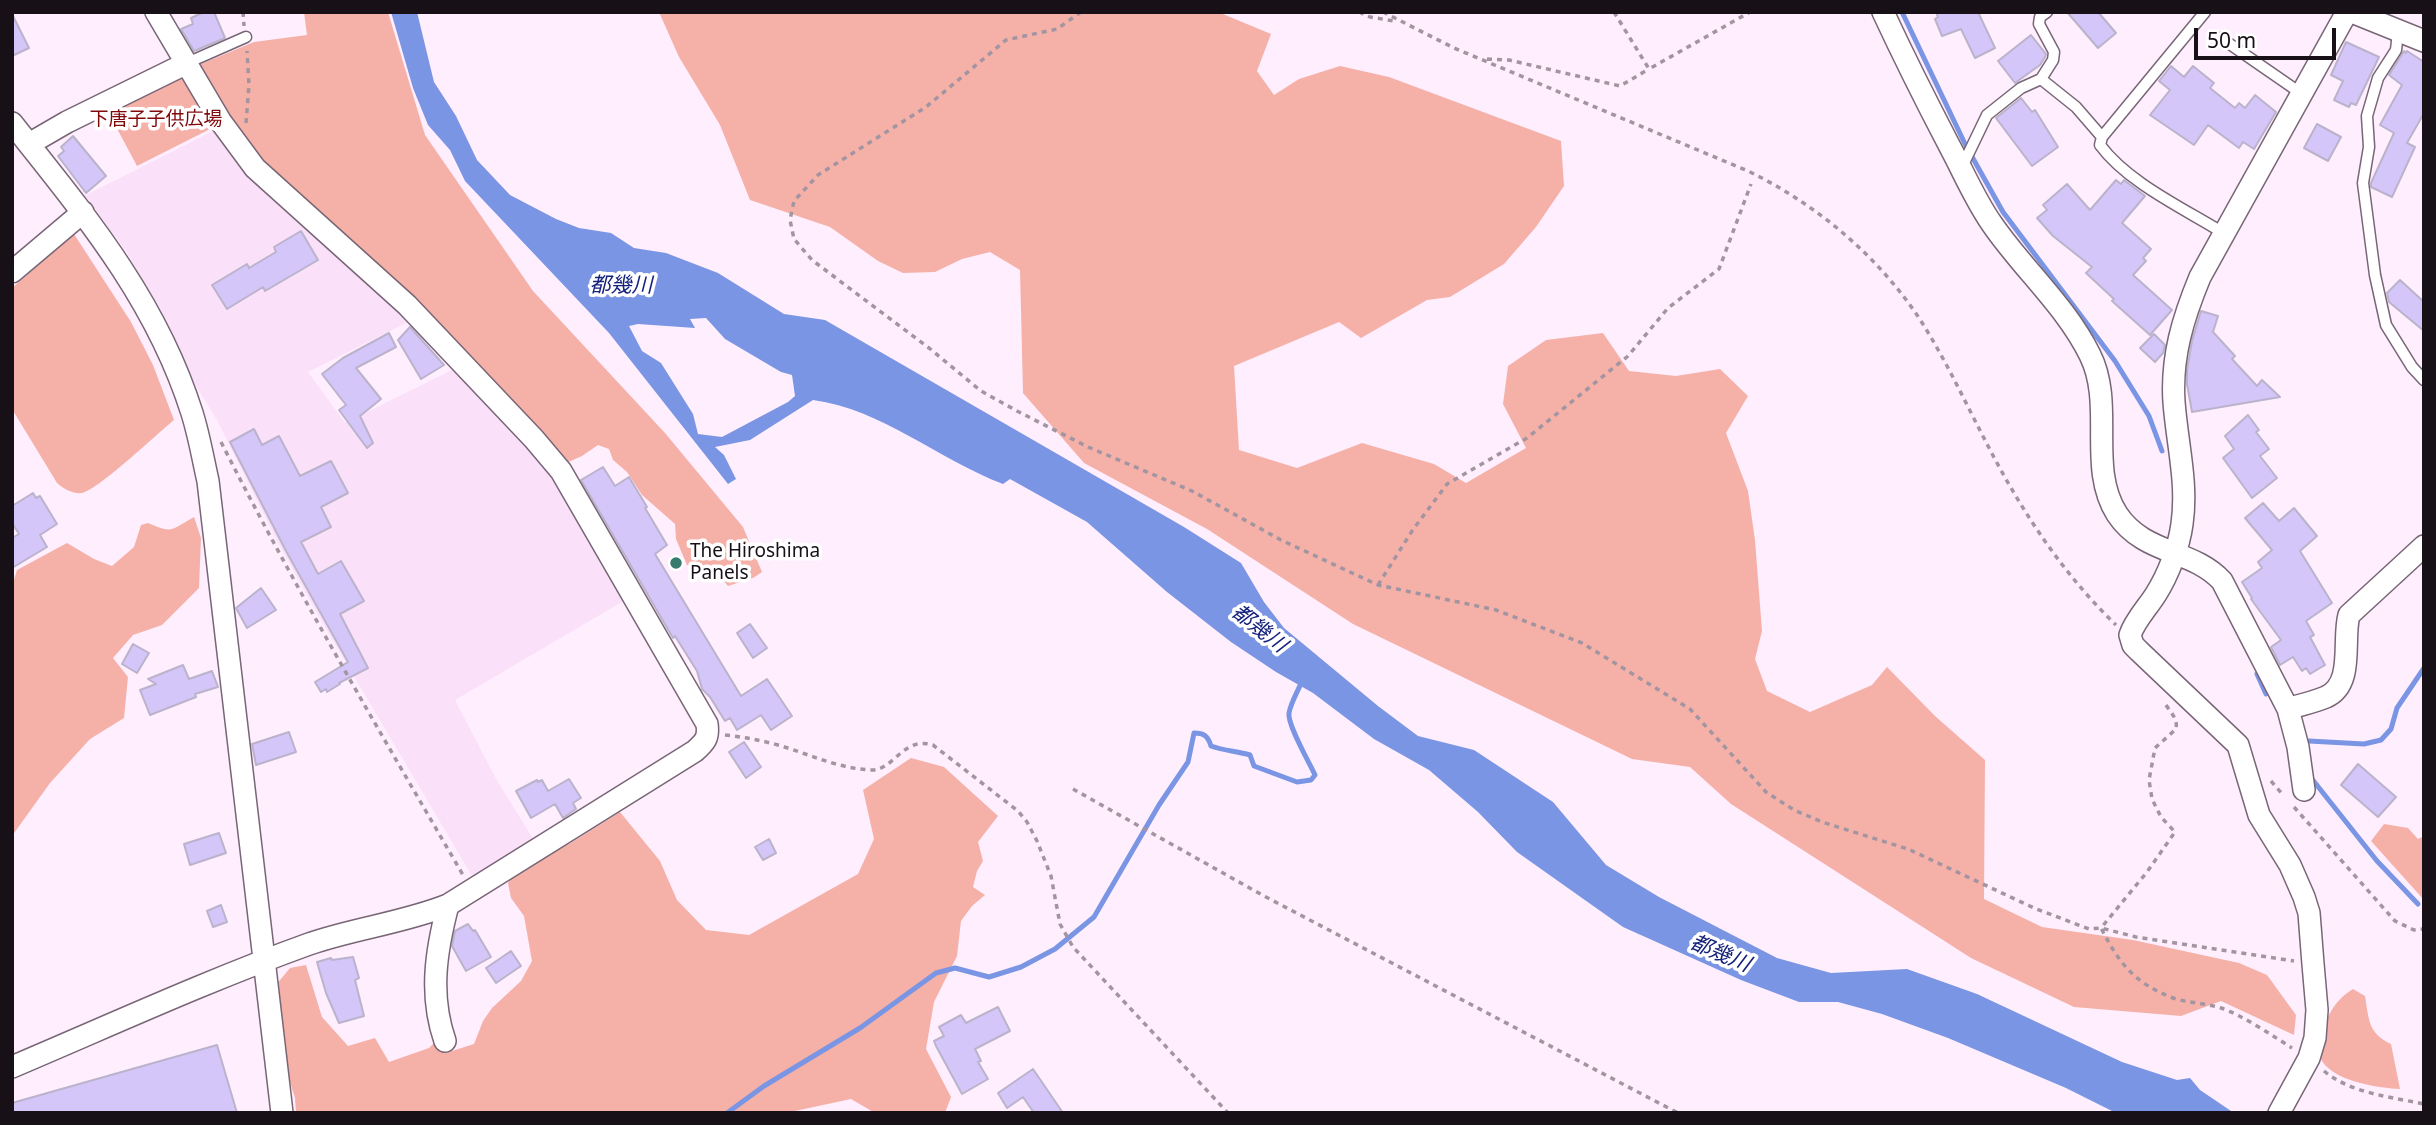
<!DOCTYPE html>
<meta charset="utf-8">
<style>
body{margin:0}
#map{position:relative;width:2436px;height:1125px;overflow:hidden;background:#ffeefe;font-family:"Noto Sans",sans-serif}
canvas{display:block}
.frame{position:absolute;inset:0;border:14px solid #171016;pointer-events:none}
.scale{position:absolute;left:2194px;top:28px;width:142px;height:32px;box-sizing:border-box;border:4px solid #171016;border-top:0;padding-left:9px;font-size:21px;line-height:24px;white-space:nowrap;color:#171016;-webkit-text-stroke:5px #fff;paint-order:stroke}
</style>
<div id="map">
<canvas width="2436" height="1125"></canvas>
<div class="frame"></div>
<div class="scale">50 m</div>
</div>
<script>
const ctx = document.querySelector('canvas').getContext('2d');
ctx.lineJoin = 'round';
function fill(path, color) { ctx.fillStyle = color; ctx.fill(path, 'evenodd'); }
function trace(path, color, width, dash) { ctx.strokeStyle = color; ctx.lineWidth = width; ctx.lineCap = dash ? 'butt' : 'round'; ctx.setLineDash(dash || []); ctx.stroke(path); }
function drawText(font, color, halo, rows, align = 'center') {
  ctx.font = font + ' "Noto Sans","Noto Sans JP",sans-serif'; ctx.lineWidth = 7; ctx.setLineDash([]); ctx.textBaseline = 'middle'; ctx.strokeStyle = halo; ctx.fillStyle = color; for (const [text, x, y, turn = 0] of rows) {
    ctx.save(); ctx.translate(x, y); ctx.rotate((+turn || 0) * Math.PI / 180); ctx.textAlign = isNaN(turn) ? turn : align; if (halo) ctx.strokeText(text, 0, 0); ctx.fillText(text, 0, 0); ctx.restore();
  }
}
fill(new Path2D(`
 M217 129 268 194 345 258 412 320 308 372 345 423 458 367 545 461 627 599 455 700 495 777 535 842 481 879 472 876 322 622 277 541 216 418 191 378 161 310 126 251 84 196Z`), '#fae0f9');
fill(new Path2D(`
 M304 12H388L425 135 533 291 665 433 743 527 762 572 753 578 728 586 715 570H705L687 565 676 539 675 524 642 495 627 472 613 460 609 449 598 445 582 456 566 463 500 407 292 210 197 74 201 64 254 42 307 35Z
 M659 12H1218L1271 34 1257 71 1274 95 1299 79 1340 66 1389 77 1561 141 1564 186 1536 227 1504 264 1450 297 1427 300 1361 338 1339 322 1234 366 1239 450 1297 468 1362 443 1434 464 1466 483 1526 448 1503 404 1508 366 1546 340 1603 333 1629 371 1676 376 1720 369 1748 396 1726 433 1748 491 1755 540 1762 631 1755 659 1767 691 1810 712 1872 685 1887 667 1935 716 1985 760 1984 899 2042 927 2133 940 2239 963 2267 975 2296 1015 2294 1035 2221 1001 2181 1016 2074 1007 1971 958 1731 804 1690 767 1632 759 1353 624 1207 529 1084 463 1023 393 1020 270 990 252 962 259 935 272 903 273 878 261 830 227 750 200 720 125 679 57Z
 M180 76 186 79 218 125 137 166 106 108Z
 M74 234 131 322 153 365 174 420C158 433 98 490 82 493 72 494 64 489 57 483L12 409V288Z
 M194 517 201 538 199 588 162 625 133 635 113 658 128 677 124 718 90 739 50 783 12 836V586L17 570 67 543 94 559 112 566 134 547 141 525 148 523C173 534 171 530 194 517Z
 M911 758 944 767 998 816 978 842 983 861 977 871 973 887 985 895 972 906 961 921 957 956 934 1002 926 1049 951 1097 945 1113H875L851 1099 795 1111 794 1113H296L295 1098 281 1054 276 985 290 968 306 965 322 1017 348 1046 375 1038 389 1062 429 1048 439 1038 452 1051 474 1044 483 1021 492 1008 521 981 532 961 524 916 511 898 508 883 521 866 547 850 569 844 620 812 660 861 677 900 706 930 749 935 858 874 874 839 863 790Z
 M2384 824 2408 828 2418 839 2424 836V900L2371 841Z
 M2353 989 2365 996C2369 1020 2368 1033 2391 1044L2400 1089C2379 1088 2340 1082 2325 1065 2321 1061 2319 1054 2317 1049 2324 1024 2330 1003 2353 989Z`), '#f5b1a8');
fill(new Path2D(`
 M391 12H417L434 82 456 116 477 160 510 195 556 219 579 228 611 233 634 248 666 253 718 273 784 314 825 320 1184 527 1241 563 1264 602 1284 628 1378 706 1418 736 1474 750 1553 802 1606 865 1659 897 1777 958 1831 973 1907 969 1977 994 2122 1062 2177 1080 2190 1078 2200 1090 2234 1113H2116L2066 1088 1948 1038 1882 1014 1838 1002H1799L1741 980 1623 927 1517 852 1478 812 1429 770 1374 739 1313 693 1276 672 1231 642 1167 592 1087 522 1010 479 1003 484C939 460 882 409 813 400L750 440 715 447 724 455 736 479 728 484 609 333 465 181 450 150 428 125 413 88ZM706 318 725 339 781 372 792 375 795 396 788 402 722 437 698 434 693 414 661 363 642 351 629 326 638 324 695 328 690 319Z`), '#7a95e3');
trace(new Path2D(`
 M1902 12 1966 146 2003 212 2115 361 2149 416 2162 451
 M2257 674 2266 694
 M2309 741 2364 744 2381 740 2391 729 2397 708 2424 668
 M2312 779 2377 861 2418 904
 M727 1113 764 1086 860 1028 936 973 955 968 989 977 1021 967 1055 949 1094 917 1159 805 1188 762 1194 733C1204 733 1208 736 1211 746 1225 751 1236 751 1250 755L1254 766 1297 782 1311 780 1315 775C1309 762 1287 724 1289 713 1291 702 1298 691 1302 681`), '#7a95e3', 5);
const building = new Path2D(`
 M204 12H214L225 38 194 51 181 29 193 24 191 18Z
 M1936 12H1978L1995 48 1975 58 1961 29 1942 36 1935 19 1938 17Z
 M2067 12H2098L2116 33 2098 48Z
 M12 14 29 48 12 56Z
 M2031 35 2046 54 2045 57 2040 65 2015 83 1998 61Z
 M2346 42 2379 57 2356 105 2351 103 2349 107 2334 100 2343 81 2331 75Z
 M2404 51 2406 53 2407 51 2424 62V113L2407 143 2415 147 2392 197 2371 187V183L2394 133 2380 125 2402 85 2389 75Z
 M2171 66 2184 77 2193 66 2214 83 2210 88 2235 108 2239 103 2245 108 2255 95 2276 112 2254 149 2243 142 2239 148 2208 125 2194 145 2150 115 2170 90 2159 81Z
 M2021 98 2032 112 2035 110 2058 147 2032 166 1996 118Z
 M2317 124 2341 137 2328 161 2304 148Z
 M73 136 106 176 86 193 58 156 64 151 61 147Z
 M2116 180 2121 184 2124 180 2145 196 2122 223 2151 249 2143 258 2146 261 2133 275 2172 310 2150 335 2112 301 2114 299 2086 273 2092 267 2053 236 2037 218 2047 210 2043 205 2067 184 2090 210Z
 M301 231 318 260 265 291 263 287 227 309 212 285 247 264 249 268 276 252 274 247Z
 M2400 280 2424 302V331L2389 302 2387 293Z
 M2201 311 2218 316 2213 332 2235 356 2232 359 2257 386 2262 380 2280 397 2192 412 2187 384V370L2192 341Z
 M410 327 444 365 421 379 398 340Z
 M389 333 396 347 356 368 381 399 360 416 373 443 367 448 339 410 346 405 322 374 343 358Z
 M2154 334 2165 345 2163 353 2155 362 2140 348Z
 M2248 415 2259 430 2256 432 2269 449 2260 456 2277 478 2252 498 2223 458 2234 449 2225 436Z
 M254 429 262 445 279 436 300 476 331 461 348 493 321 507 331 527 301 542 318 574 341 561 364 601 340 614 368 668 339 683 340 684 327 692 326 689 321 692 315 682 348 662 286 551 230 442Z
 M603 467 615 486 629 477 647 507 645 508 667 545 655 554 741 696 767 679 792 716 771 730 761 715 737 730 730 718 725 721 710 697 702 689 697 671 675 636 673 638 581 480Z
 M33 493 36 498 40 496 57 524 40 535 47 547 12 568V538L19 534 12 523V506Z
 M2263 503 2279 521 2294 508 2317 536 2300 551 2332 603 2306 621 2314 635 2310 637 2325 665 2310 674 2306 668 2302 671 2293 657 2280 665 2271 647 2281 640 2251 599 2252 598 2242 582 2262 568 2258 562 2272 550 2245 518Z
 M261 588 276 610 247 628 236 608Z
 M750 624 767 648 753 658 737 633Z
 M133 644 149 653 137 673 122 664Z
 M183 665 189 679 212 671 218 687 195 694 196 697 150 715 140 690 156 684 148 679Z
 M289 732 296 752 256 765 252 744Z
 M744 742 761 767 746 778 729 752Z
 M2358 764 2396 797 2378 817 2341 785Z
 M569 779 581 798 573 803 576 809 563 818 555 804 531 818 516 791 537 780 538 782 542 780 548 791Z
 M219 833 226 853 190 865 184 844Z
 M769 839 776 853 763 860 755 847Z
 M221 905 227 922 213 927 207 911Z
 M468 924 473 931 475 930 491 957 466 971 452 946 455 931Z
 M511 951 521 966 496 983 486 968Z
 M353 957 359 978 355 980 364 1016 339 1023 326 993 317 962 331 958 332 960Z
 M998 1007 1010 1031 975 1049 981 1061 978 1062 988 1079 962 1094 936 1046 934 1041 944 1036 939 1027 961 1015 966 1023Z
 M217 1045 237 1113H12V1103Z
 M1033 1069 1063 1113H1034L1023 1097 1007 1108 998 1093Z`);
fill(building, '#d5c6f9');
trace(building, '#bab3cb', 2);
const service = new Path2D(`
 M2398 32 2396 50 2378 78 2367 116 2369 147 2363 183 2375 275 2386 325 2412 367 2424 380
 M2221 38 2302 94
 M187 63 246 37
 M2041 79 2076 107 2102 137 2100 145C2128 183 2185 209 2225 234
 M2102 137 2205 12
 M1961 169 1987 115 2021 88 2041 79 2053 60 2054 52 2039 24 2040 17 2047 12`);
const minor = new Path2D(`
 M1883 12C1904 57 1926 101 1949 145 1963 171 1975 200 1992 224 2022 268 2066 306 2090 355 2115 405 2087 467 2117 514 2144 555 2193 549 2222 581L2288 709 2298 747 2304 790
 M2352 12 2424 41
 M12 123C85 215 156 299 192 413 199 435 203 459 208 481L282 1113
 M29 144 67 122 187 63
 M12 272 83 212
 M2288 709C2300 705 2314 702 2326 697 2355 684 2342 640 2349 615L2424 546
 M445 1041C429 995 436 951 448 905
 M12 1067C111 1025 209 980 309 944 355 928 403 923 448 905L695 751C705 742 709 738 707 724L561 471 534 439 407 305 255 168 221 122 156 12
 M2279 1113 2309 1058 2315 1038 2317 1010 2313 964 2309 913 2304 897 2290 865 2259 815 2238 745 2139 651 2133 645 2130 635C2135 620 2148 607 2156 594 2168 575 2179 547 2182 524 2188 483 2177 443 2174 402 2171 357 2183 318 2200 277L2347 12`);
trace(service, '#786677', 13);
trace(minor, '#786677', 24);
trace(new Path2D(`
 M243 12 244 26
 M1081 12 1057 29 1006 40 926 107 818 175 794 201 790 220 794 239 812 260 929 348 981 391 1017 411 1088 447 1192 491 1281 540 1378 585 1496 610 1582 643 1690 709 1766 792 1794 810 1822 822 1908 849 2034 908 2089 929 2101 928 2136 937 2294 961
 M1359 12 1370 17 1394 21
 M1383 12 1454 48 1748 171C1816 204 1877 255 1919 318 1945 358 1965 402 1987 444 2021 510 2062 573 2116 625
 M1614 12 1649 69 1750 12
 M1487 59 1509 60 1620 86 1649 69
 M246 123 249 85 247 51
 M221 442C296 590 380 732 463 875
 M1378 585 1412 531 1447 484 1527 438 1628 356 1668 308 1719 269 1751 184
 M2166 705C2171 713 2178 719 2176 729L2155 748 2149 780 2152 799 2161 817 2175 832 2147 872 2101 928C2119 963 2134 983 2173 998 2188 1003 2205 1003 2221 1008 2242 1015 2273 1036 2292 1048
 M725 735C743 737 760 740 778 745 809 754 839 769 872 770 894 770 903 736 933 745L1018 811 1027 822 1037 841 1051 876 1060 924 1073 947 1228 1113
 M2271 781 2284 796
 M1073 789 1264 896 1678 1113
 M2294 807 2395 921 2414 930 2424 929
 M2324 1071C2350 1093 2391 1097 2424 1104`), '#a295a1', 3.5, [5, 5]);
trace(service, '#fff', 10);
trace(minor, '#fff', 21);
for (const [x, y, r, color] of [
 [676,563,7,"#377b6e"]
]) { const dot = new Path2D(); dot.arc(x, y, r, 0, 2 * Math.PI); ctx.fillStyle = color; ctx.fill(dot); trace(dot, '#fff', 2.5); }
drawText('19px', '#80080b', '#fff', [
 ["下唐子子供広場",156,120]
]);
drawText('19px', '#171016', '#fff', [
 ["The Hiroshima",690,552],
 ["Panels",690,574]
], 'left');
drawText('italic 21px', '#15227c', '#fff', [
 ["都幾川",621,286],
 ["都幾川",1259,629,38],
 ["都幾川",1720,954,23]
]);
</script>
